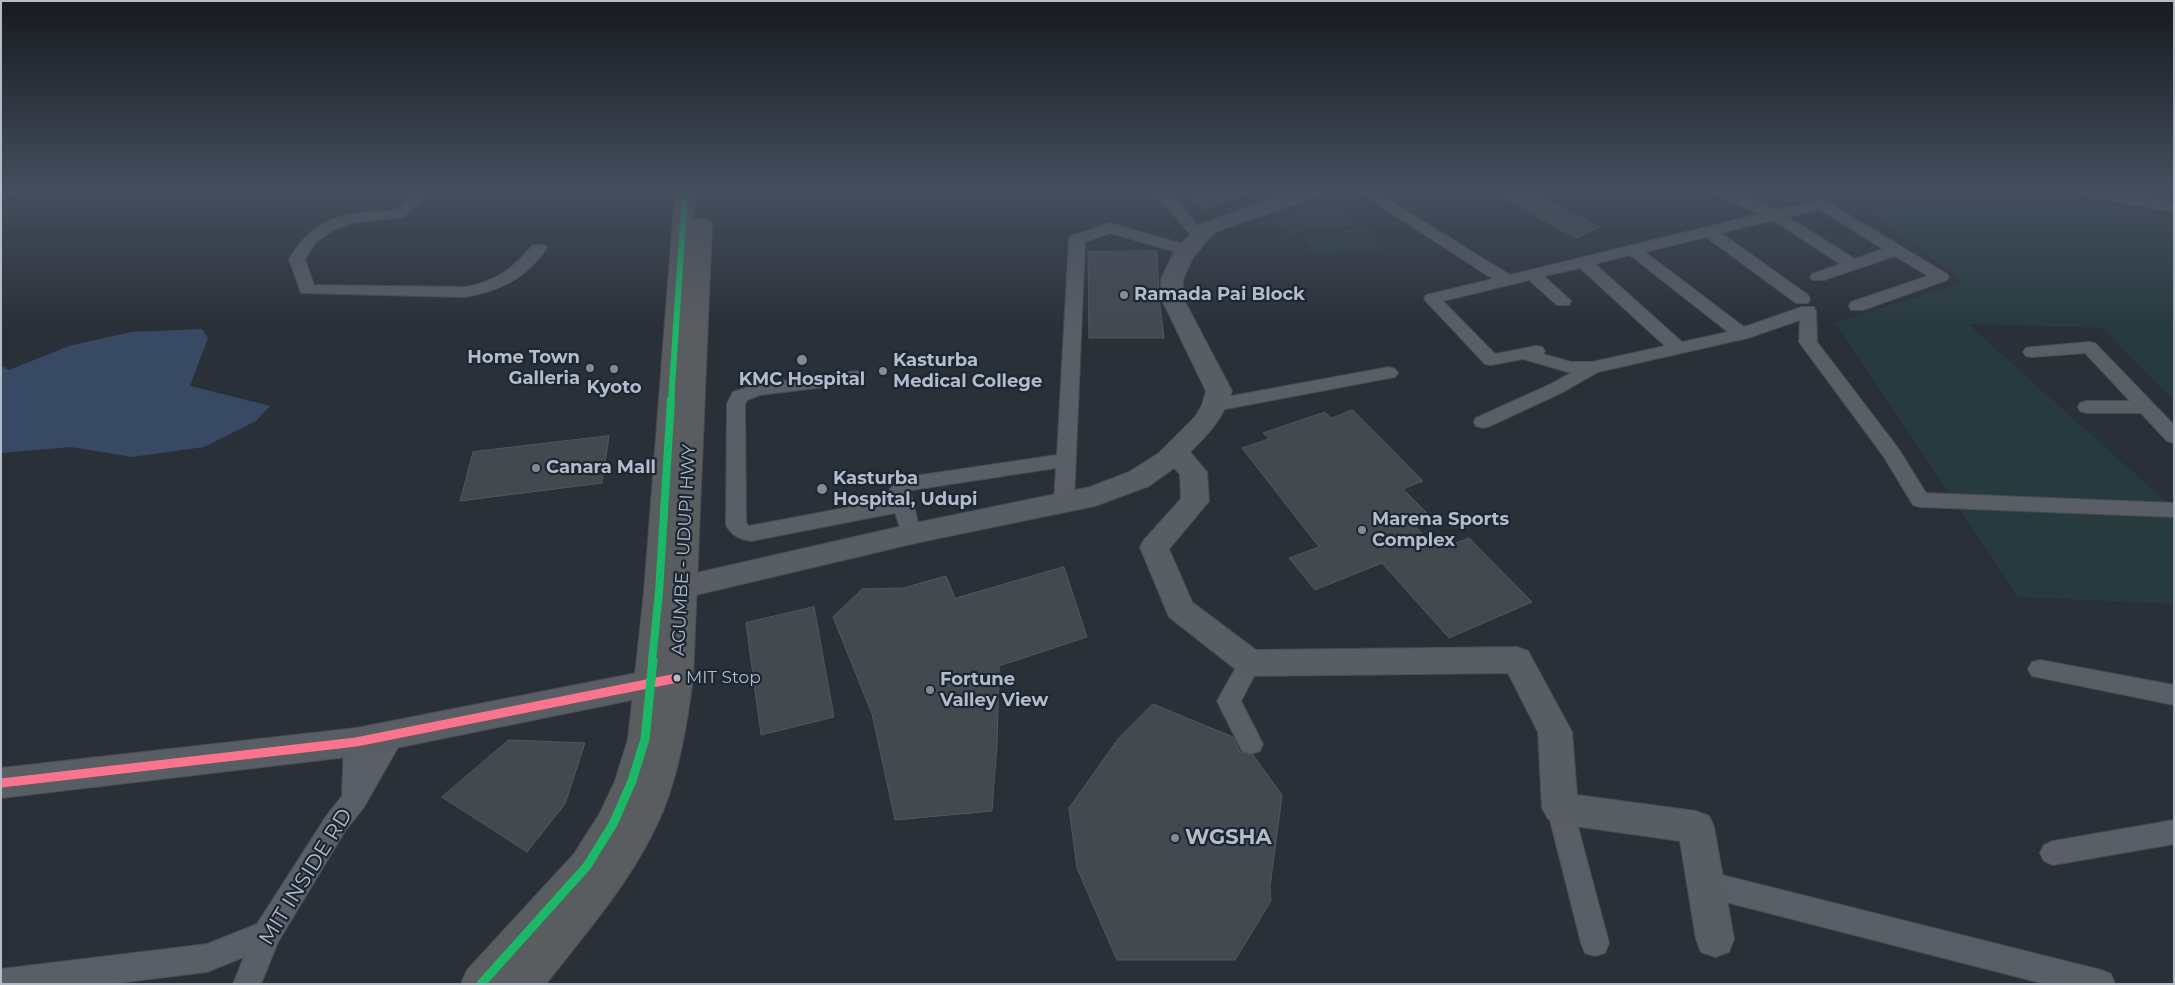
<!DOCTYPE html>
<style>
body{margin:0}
#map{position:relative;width:2175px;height:985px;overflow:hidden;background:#2a3038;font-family:Montserrat,sans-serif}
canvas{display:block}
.frame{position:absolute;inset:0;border:2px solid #b4bcc9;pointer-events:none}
</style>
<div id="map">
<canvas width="2175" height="985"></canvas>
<div class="frame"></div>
</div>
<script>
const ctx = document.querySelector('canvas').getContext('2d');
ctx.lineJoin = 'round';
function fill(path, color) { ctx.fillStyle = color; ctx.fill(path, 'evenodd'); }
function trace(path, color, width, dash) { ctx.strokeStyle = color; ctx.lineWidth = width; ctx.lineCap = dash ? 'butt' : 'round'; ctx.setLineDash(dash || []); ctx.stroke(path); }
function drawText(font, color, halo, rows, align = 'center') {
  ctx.font = font + ' Montserrat,sans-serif'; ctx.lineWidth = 4.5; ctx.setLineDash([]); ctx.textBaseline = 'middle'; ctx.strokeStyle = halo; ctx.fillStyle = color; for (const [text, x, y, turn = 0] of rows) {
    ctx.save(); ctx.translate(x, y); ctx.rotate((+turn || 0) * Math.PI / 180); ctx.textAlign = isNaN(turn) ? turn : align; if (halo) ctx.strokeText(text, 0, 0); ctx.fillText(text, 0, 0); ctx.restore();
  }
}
fill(new Path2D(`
 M1823 192H2051L2174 219V401L2103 328 1968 324 2174 509V604L2018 597 1835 323 1964 282 1869 211Z
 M1340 208 1353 225 1285 234 1275 216Z
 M1368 228 1381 249 1314 256 1302 236Z`), '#273a3e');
fill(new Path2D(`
 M202 329 208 338 190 386 270 406 256 421 204 447 132 457 71 447 1 453V366L9 370 69 346 131 332Z`), '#384963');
const building = new Path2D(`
 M1181 192H1246L1247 194 1204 209Z
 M1492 192H1532L1599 227 1577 238Z
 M1157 251 1159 298 1164 338H1089L1088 252Z
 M1353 410 1423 481 1403 489 1429 515 1411 522 1438 550 1469 538 1532 602 1449 638 1382 563 1315 590 1289 558 1319 547 1242 448 1269 439 1263 433 1325 412 1331 418Z
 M609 436 602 483 460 501 473 452Z
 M1064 567 1087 637 999 666 997 745 992 811 895 820 872 714 833 617 862 589 903 588 946 576 955 598Z
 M814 607 834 717 761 735 746 623Z
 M1153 704 1233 737 1240 752 1253 755 1282 795 1270 887 1271 901 1235 960H1117L1077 868 1069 808 1118 739Z
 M509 740 585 743 565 804 527 852 442 797Z`);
fill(building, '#444950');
trace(building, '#52575f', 1);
const street = new Path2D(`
 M1 192H16L14 195 1 198Z
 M414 192H432L403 217 351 223 334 230 316 242 305 259 314 285 465 287C495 282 514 268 533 245H545L547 248C526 278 501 291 465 297L301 293 289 259C308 227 331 215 367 212 375 211 387 213 394 210 402 206 407 197 414 192Z
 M1149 192H1166L1177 201 1204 233 1207 236 1204 239H1194L1167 207Z
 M1359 192H1376L1510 275 1760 214 1717 195 1715 192H1735L1777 210 1821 200 1826 201 1947 274 1949 277 1947 280 1863 310H1851L1849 306 1851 302 1928 276 1895 256 1824 280H1812L1810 277 1812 274 1840 264 1773 220 1721 233 1808 295 1810 299 1808 303H1796L1706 237 1645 252 1744 327 1802 307H1814L1816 311 1817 342 1898 448 1926 493 2174 503V517L1920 507 1913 505 1884 457 1799 342 1800 320 1748 338 1598 372 1563 392 1490 426 1483 428 1476 426 1474 422 1476 418 1551 384 1571 373 1523 359 1491 365 1485 364 1424 299 1426 295 1493 279ZM1819 209 1883 249 1855 259 1788 217ZM1630 255 1728 332 1682 342 1595 264ZM1580 268 1665 346 1592 362H1571L1543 354 1545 351 1542 347 1536 346 1495 354 1443 301 1529 280 1557 305H1569L1571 301 1544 276Z
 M2079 192H2111L2174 203V212L2086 196 2081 195Z
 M1110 223 1193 247 1195 250 1193 253 1187 255 1110 233 1085 242 1074 502 1071 507 1064 509 1057 507 1054 502 1056 468 912 490 910 491 921 534 918 539 911 541 904 539 895 513 751 541C739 539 732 536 726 525L727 404 733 392 758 384 857 371 863 373 866 377 863 381 857 383 760 395 747 400 745 404 746 523 749 526 892 499 890 489 900 479 907 477 1057 455 1069 239 1071 236Z
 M2089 342 2095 343 2174 425V443L2167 441 2141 413H2087L2080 411 2078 407 2080 403 2087 401H2130L2085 353 2032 357 2026 356 2023 352 2026 348 2032 347Z
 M1389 367 1395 369 1398 373 1395 377 1215 411 1208 409 1206 405 1208 401 1215 399Z
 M1250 654 1258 657 1261 663 1241 701 1263 744 1260 751 1251 754 1242 751 1217 701 1242 657Z
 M2040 660 2174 685V705L2032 676 2028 669 2032 662Z
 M392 725 401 728 404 735 401 742 364 807 345 831 278 942 261 984H233L244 957 207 972 110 984H1V969L207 944 257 924 327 815 342 796 344 742 347 735 356 732 365 735 368 742V754L383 728Z
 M1560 797 1569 800 1573 808 1609 943 1605 953 1595 956 1585 953 1581 943 1547 808 1551 800Z
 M2174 820V844L2053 865 2044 861 2040 853 2044 845 2053 841Z
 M1706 871 2101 970 2111 974 2115 984H2045L1706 897 1697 893 1693 884 1697 875Z`);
const secondary = new Path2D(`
 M1290 192H1320L1317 196 1215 232 1193 257 1183 279V298L1232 391C1224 417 1209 434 1190 452L1207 472 1209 501 1169 549 1192 602 1256 650 1517 647 1528 651 1572 732 1577 795 1696 811 1709 816 1714 827 1734 939 1729 952 1715 957 1701 952 1696 939 1680 841 1560 824 1548 819 1542 808 1538 732 1508 673 1250 676 1239 672 1169 617 1140 547 1144 540 1181 499 1180 474 1174 468 1149 486 1095 506 920 542 683 598 672 595 668 587 672 579 683 576 920 522 1090 487 1129 472 1159 453 1195 417 1202 405 1206 391 1161 298V279L1175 250 1201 224Z
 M652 670 663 674 668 683 663 692 652 696 356 756 1 798V768L356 728Z`);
const highway = new Path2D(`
 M675 192H695L694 220 701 218 708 220 712 224 693 678C687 723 680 769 663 811 636 876 589 929 546 984H461L467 970 574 854 600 813 615 781 628 739 644 592Z`);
trace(street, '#484c53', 2);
trace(secondary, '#484c53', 2);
trace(highway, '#474c53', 2);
fill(street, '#5a5e66');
fill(secondary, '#595d64');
fill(highway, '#5a5d60');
trace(new Path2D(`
 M1 783 356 742 677 678`), '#fc738d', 9);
trace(new Path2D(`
 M671 401 685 192`), '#1ab867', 6);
trace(new Path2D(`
 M652 661 659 592 671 400`), '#1ab867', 8);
trace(new Path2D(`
 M481 984 587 866 613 824 632 781 645 739 653 660`), '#1ab867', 9);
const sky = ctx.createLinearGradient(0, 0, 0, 330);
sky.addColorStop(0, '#171a1f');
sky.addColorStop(0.58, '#444e5e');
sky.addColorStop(1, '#444e5e00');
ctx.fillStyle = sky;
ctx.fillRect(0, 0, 2175, 330);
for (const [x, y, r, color] of [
 [1124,295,5,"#848b96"],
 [802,360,6,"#848b96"],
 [590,368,5,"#848b96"],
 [614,369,5,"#848b96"],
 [883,371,5,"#848b96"],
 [536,468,5,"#848b96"],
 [822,489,6,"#848b96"],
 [1362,530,5,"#848b96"],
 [677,678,4.5,"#b4bcc9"],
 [930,690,5,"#848b96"],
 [1175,838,5,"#848b96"]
]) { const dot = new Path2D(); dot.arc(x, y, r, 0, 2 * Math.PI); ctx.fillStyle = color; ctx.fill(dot); trace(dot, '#1d2633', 2); }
drawText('17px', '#b4bcc9', '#1d2633', [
 ["MIT Stop",686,678]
], 'left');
drawText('bold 18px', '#b4bcc9', '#1d2633', [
 ["Ramada Pai Block",1134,295],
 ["Home Town",580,358,"right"],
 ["Galleria",580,379,"right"],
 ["Kasturba",893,361],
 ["Medical College",893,382],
 ["KMC Hospital",802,380,"center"],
 ["Kyoto",614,388,"center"],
 ["Canara Mall",546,468],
 ["Kasturba",833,479],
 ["Hospital, Udupi",833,500],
 ["Marena Sports",1372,520],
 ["Complex",1372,541],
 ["Fortune",940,680],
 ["Valley View",940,701]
], 'left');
drawText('18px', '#b4bcc9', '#1d2633', [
 ["AGUMBE - UDUPI HWY",684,550,-87]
]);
drawText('bold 21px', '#b4bcc9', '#1d2633', [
 ["WGSHA",1185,838]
], 'left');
drawText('21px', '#b4bcc9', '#1d2633', [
 ["MIT INSIDE RD",306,877,-58]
]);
</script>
